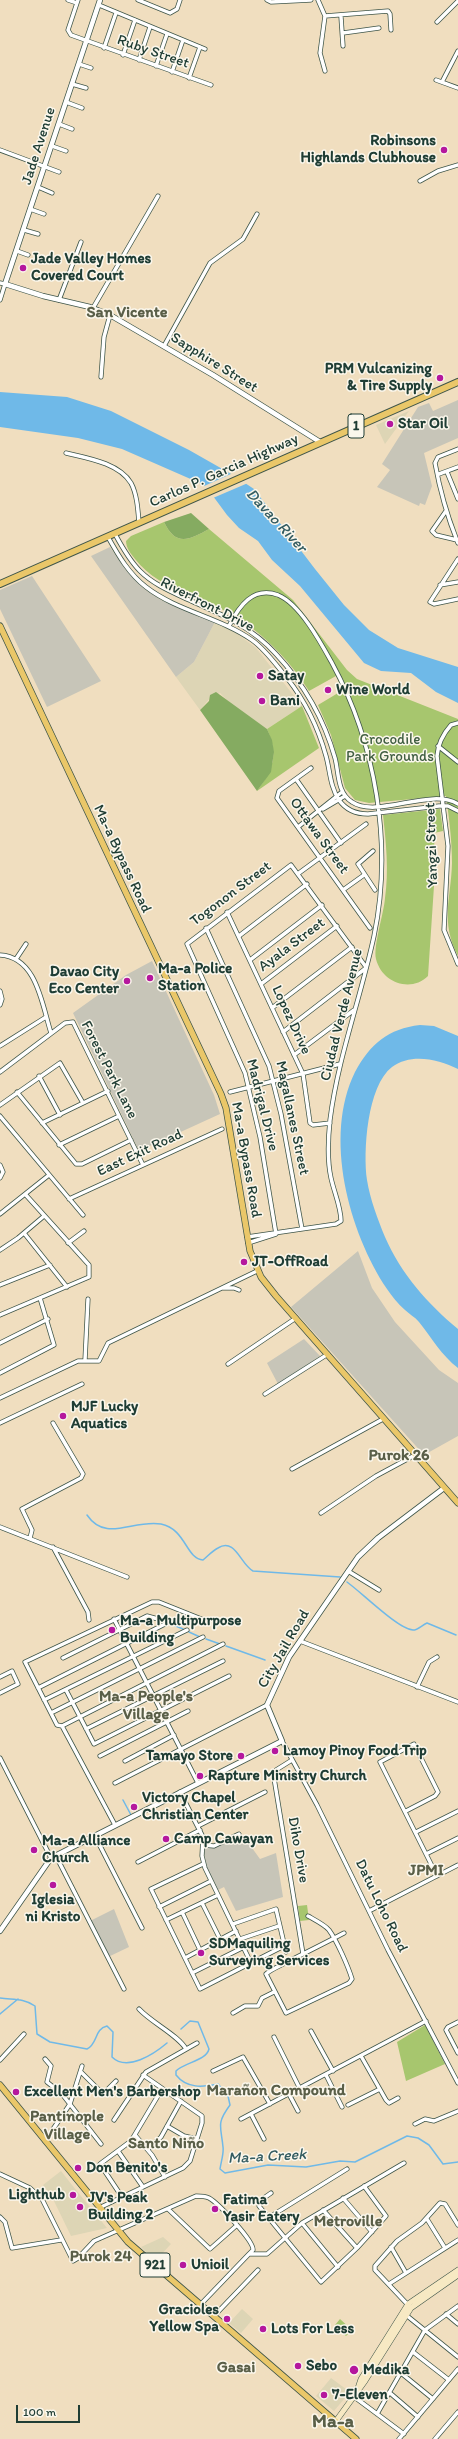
<!DOCTYPE html>
<meta charset="utf-8">
<style>
body{margin:0}
#map{position:relative;width:458px;height:2439px;overflow:hidden;background:#f0debf;font-family:Itim,sans-serif}
canvas{display:block}
.scale{position:absolute;left:16px;top:2405px;width:64px;height:18px;box-sizing:border-box;border:2px solid #1f3d34;border-top:0;padding-left:5px;font-size:12px;line-height:14px;white-space:nowrap;color:#1f3d34;-webkit-text-stroke:3px #fbf7ec;paint-order:stroke}
</style>
<div id="map">
<canvas width="458" height="2439"></canvas>
<div class="scale">100 m</div>
</div>
<script>
const ctx = document.querySelector('canvas').getContext('2d');
ctx.lineJoin = 'round';
function fill(path, color) { ctx.fillStyle = color; ctx.fill(path, 'evenodd'); }
function trace(path, color, width, dash) { ctx.strokeStyle = color; ctx.lineWidth = width; ctx.lineCap = dash ? 'butt' : 'round'; ctx.setLineDash(dash || []); ctx.stroke(path); }
function drawText(font, color, halo, rows, align = 'center') {
  ctx.font = font + ' Itim,sans-serif'; ctx.lineWidth = 3; ctx.setLineDash([]); ctx.textBaseline = 'middle'; ctx.strokeStyle = halo; ctx.fillStyle = color; for (const [text, x, y, turn = 0] of rows) {
    ctx.save(); ctx.translate(x, y); ctx.rotate((+turn || 0) * Math.PI / 180); ctx.textAlign = isNaN(turn) ? turn : align; if (halo) ctx.strokeText(text, 0, 0); ctx.fillText(text, 0, 0); ctx.restore();
  }
}
fill(new Path2D(`
 M409 411 385 444 376 425Z
 M215 622 236 633 256 648 302 706 267 729 233 706 220 693 210 698 200 710 176 677 194 662Z
 M61 2171 72 2185 107 2228 71 2236 52 2197 43 2185Z
 M163 2237 171 2244 155 2261 141 2247Z
 M242 2309 253 2319 241 2333 229 2323Z
 M331 2378 350 2392 334 2411 316 2396Z`), '#ddd5b5');
fill(new Path2D(`
 M458 400V438L424 453 432 486 425 505 420 503 419 506 377 487 390 470 382 464 418 407 429 403 433 411Z
 M110 547 126 570 144 589 161 600 215 622 194 662 176 677 91 556Z
 M32 576 101 681 47 707 0 609V590Z
 M152 961 214 1095 220 1114 139 1151 73 1013 126 975Z
 M358 1251 372 1288 395 1322 439 1370 458 1383V1436L424 1455 291 1307Z
 M304 1339 320 1356 278 1384 267 1363Z
 M242 1834 260 1859 276 1853 283 1897 236 1911 224 1887 218 1890 207 1868 204 1853 205 1848 217 1846Z
 M114 1909 129 1947 108 1957 90 1921Z`), '#c7c5b8');
fill(new Path2D(`
 M164 522C176 547 189 540 209 529L293 600 347 670 357 679 458 719V956C440 921 451 899 452 863 452 840 449 818 446 796L369 803 355 800 345 788 331 735 318 705 343 690 336 676 309 691C292 664 269 639 242 621 208 597 163 594 135 559 131 554 126 548 126 541L131 536Z
 M302 706 319 748 257 791C273 769 279 756 267 729Z
 M440 809 443 831 434 833 435 871 428 976C411 993 382 983 376 959 373 946 384 913 385 898 389 871 386 842 383 815Z
 M307 1905 309 1920 300 1921 298 1906Z
 M425 2025 445 2064 406 2081 397 2042Z
 M340 2319 352 2330 346 2336 335 2325Z`), '#a7c66e');
fill(new Path2D(`
 M191 513 209 529C189 540 176 547 164 522Z
 M216 692 267 729 272 740 274 752 271 772 257 791 200 710 209 701 210 695Z`), '#85ab61');
fill(new Path2D(`
 M0 392 67 397 111 411 189 450 233 475 254 489 315 569 344 605 369 630 398 648 458 667V703L436 692 411 673 381 671 364 663 300 586 272 560 258 541 239 528 227 515 210 492 202 484 122 449 78 438 0 427Z
 M420 1025 434 1026 458 1036V1069C438 1059 411 1053 392 1067 367 1086 363 1152 367 1180 370 1199 378 1220 385 1237 401 1274 428 1304 458 1329V1368C442 1356 431 1337 419 1322 415 1317 409 1314 405 1310 398 1304 392 1296 387 1289 349 1232 323 1137 355 1072 371 1043 388 1029 420 1025Z`), '#6fb9e8');
fill(new Path2D(`
 M233 473 248 483 213 498 202 487Z`), '#f0debf');
trace(new Path2D(`
 M87 1515C106 1543 133 1519 161 1524 186 1529 186 1559 203 1560 208 1556 212 1551 218 1548 235 1537 241 1565 253 1571L340 1577
 M347 1582C360 1591 399 1630 413 1630 418 1630 422 1625 427 1623L456 1635
 M171 1624 183 1629
 M189 1632 200 1637
 M206 1639 220 1644
 M226 1646 265 1660
 M123 1800 131 1815
 M0 1998C13 2000 23 1998 35 2006L37 2034 50 2042 87 2049C98 2044 94 2029 107 2026L113 2032 112 2057C127 2072 154 2054 167 2043
 M0 2014 18 1999
 M181 2029 190 2021 198 2022 209 2049C206 2061 185 2062 176 2071V2075C187 2089 203 2087 218 2084L228 2096 230 2105C216 2124 221 2126 223 2147 224 2153 221 2162 220 2169L225 2173 268 2165 306 2167 340 2161 355 2162 407 2136 418 2138 429 2145 443 2164 458 2162`), '#6fb9e8', 1.5);
const minor = new Path2D(`
 M68 0 77 3
 M78 0 68 30 71 35 211 85
 M138 0 170 13 177 9 180 0
 M267 0 271 2 311 0
 M318 0 325 16 320 53 325 71
 M99 5 205 49
 M325 16 388 11 390 14 391 30
 M341 17 343 46
 M437 22 458 1
 M343 33 379 28
 M104 48 116 13
 M123 55 135 20
 M139 60 150 27
 M79 64 91 68
 M156 66 167 34
 M172 72 183 40
 M189 78 200 47
 M436 80 458 88
 M442 82 458 51
 M72 84 86 88
 M66 102 82 108
 M59 124 72 129
 M52 146 66 151
 M0 150 59 172
 M420 181 438 171 458 165
 M38 187 52 193
 M30 209 44 214
 M24 230 38 234
 M17 251 28 255
 M0 283 5 284 0 300
 M59 300 81 242
 M93 308 158 196
 M164 346 210 263 243 239 257 214
 M101 377 104 337 110 315
 M458 449 438 457 435 463C440 491 447 516 458 543
 M66 453C87 458 119 463 131 483 137 494 138 510 139 523
 M447 472 458 499
 M439 474 458 467
 M446 511 432 531 436 535 457 540
 M115 534C122 547 130 561 140 571 154 585 172 592 189 600 221 614 252 627 276 654 304 684 324 719 335 758 339 773 337 793 352 802 377 819 431 787 458 804
 M108 537C118 555 129 574 146 587 177 611 219 617 252 640 266 650 276 665 287 678 306 702 318 727 326 756 330 770 330 787 339 800 346 810 356 814 368 814L439 806H448L458 811
 M458 559 430 602 434 604 458 599
 M440 585 458 582
 M229 626C239 606 253 586 278 595 300 604 321 643 332 663 376 744 393 845 374 936 361 997 338 1057 330 1120 328 1139 327 1160 331 1178 334 1192 341 1207 341 1221L336 1224 247 1237
 M458 723 451 725C443 734 438 743 437 756L448 846 444 930 458 964
 M438 746 458 762
 M311 768 279 791 277 798 370 928
 M296 779 341 843
 M323 809 345 796
 M298 827 342 792
 M373 851 358 864 375 890
 M299 873 366 824
 M343 890 364 875
 M227 912 303 1074 310 1123 313 1125 330 1123
 M206 928 269 1066 281 1114 302 1229
 M239 936 307 884
 M0 955C37 957 42 1005 51 1033
 M16 959 26 944
 M250 960 322 905
 M261 984 337 926
 M0 991 2 999 0 1005
 M272 1008 352 947
 M283 1032 366 968
 M0 1046 46 1017
 M294 1055 354 1010
 M0 1072 65 1023 73 1022 143 1165
 M39 1076 60 1115
 M17 1092 76 1164H82L131 1140
 M230 1092 340 1064
 M0 1105 60 1063 83 1103
 M0 1116 83 1215
 M42 1123 108 1091
 M59 1145 119 1116
 M0 1165 3 1172 0 1178
 M69 1199 222 1129
 M0 1214 49 1175
 M24 1233 67 1287
 M276 1234 260 1137 245 1073 187 944 291 865 366 967
 M68 1243 84 1231
 M248 1243 276 1234
 M0 1250 18 1238 44 1216
 M0 1285 50 1265
 M223 1288H234L239 1290
 M0 1315 89 1277V1265L25 1194
 M0 1343 48 1319
 M85 1360 88 1299
 M228 1364 296 1318
 M0 1373 54 1345 40 1298
 M265 1394 328 1354
 M0 1398 78 1361H99L108 1343 257 1271
 M0 1423 82 1384
 M292 1469 383 1419
 M321 1513 376 1476 415 1455
 M0 1527 127 1577
 M30 1538 32 1530 22 1509 81 1478 83 1474 53 1423
 M53 1547 88 1612 89 1620
 M348 1571 379 1590
 M114 1619 198 1783
 M300 1641 458 1702
 M63 1658 147 1616 169 1622
 M0 1677 12 1671 18 1684 0 1693
 M417 1687 429 1662 437 1657
 M38 1688 169 1622
 M66 1690 94 1744 229 1676
 M44 1700 187 1630
 M51 1713 203 1637
 M62 1726 57 1725 25 1662 152 1602H159L204 1620
 M62 1726 223 1644
 M62 1726 115 1825
 M86 1729 223 1661
 M282 1741 317 1805 388 1950 458 2083
 M100 1756 188 1711
 M0 1758 51 1858
 M292 1760 276 1770 274 1778 303 1954
 M125 1761 174 1735
 M115 1783 267 1705
 M180 1792 203 1837 202 1856 205 1868 251 1963
 M406 1811 435 1796 438 1792 414 1744 380 1762 437 1876
 M198 1826 265 1792
 M416 1832 458 1811
 M95 1836 142 1928
 M203 1845 214 1846 239 1834
 M426 1854 458 1838
 M56 1856 124 1989
 M138 1862 200 1830
 M203 1864 151 1889 200 1989 284 1946
 M202 1903 220 1939
 M159 1907 211 1881
 M369 1911 458 1865
 M182 1912 200 1950
 M308 1916C315 1920 325 1925 329 1930 337 1941 348 1966 352 1979L349 1983 286 2013 266 1974C273 1968 283 1965 291 1960 309 1951 327 1942 344 1933
 M166 1920 218 1895
 M233 1924 276 1909 286 1952
 M240 1939 279 1926
 M185 1958 236 1931
 M192 1973 244 1947
 M139 2009C152 2023 178 2035 186 2049
 M233 2013 245 2006H258L262 1998 274 1992
 M458 2022 448 2027 446 2030 458 2053
 M311 2031 333 2071
 M274 2037 300 2089
 M361 2056 386 2100 389 2103 398 2098
 M45 2059 51 2066 47 2082 62 2094 101 2144
 M0 2060 24 2034
 M213 2071 243 2057 270 2104
 M81 2072 103 2094 116 2081
 M326 2075 342 2107
 M289 2094 298 2111
 M348 2105 378 2090
 M251 2114 264 2139
 M241 2119 426 2021
 M114 2120 146 2072 197 2043
 M415 2124 425 2119 434 2121 458 2111
 M167 2126 184 2136 197 2139
 M135 2135 152 2155 165 2177
 M45 2141 70 2104 82 2066
 M148 2149 161 2137 181 2101
 M118 2151 143 2187
 M0 2174 30 2188 42 2199 73 2261 78 2258 94 2241 196 2196C200 2196 205 2196 209 2198 218 2203 254 2241 253 2250L249 2254
 M271 2193 261 2200 259 2206 321 2282 357 2248 386 2216 364 2186
 M122 2197 100 2164 131 2141 162 2089
 M343 2198 372 2232
 M99 2208 183 2168 190 2161 202 2123V2116L143 2075
 M168 2209 210 2249 236 2226
 M323 2210 357 2248
 M0 2217 5 2222 12 2248 61 2240
 M268 2218 347 2169
 M427 2219 445 2248
 M302 2223 338 2267
 M391 2247 406 2273
 M389 2284 458 2240
 M201 2304 249 2254H267L302 2223 404 2163
 M409 2306 375 2270V2266L397 2241 422 2223 440 2203 445 2204 458 2225
 M446 2314 458 2324
 M406 2315 458 2357
 M214 2316 258 2270
 M413 2352 449 2380
 M401 2373 433 2399
 M390 2393 418 2417
 M353 2396 404 2434
 M377 2414 425 2330 458 2306
 M399 2439 458 2369
 M435 2439 458 2412`);
const tertiary = new Path2D(`
 M100 0 5 284 43 296 90 307 110 315 213 375 320 442
 M0 1931 51 1858 282 1741 267 1705 289 1657 358 1557 378 1538 444 1488`);
const secondary = new Path2D(`
 M358 2388 361 2379 408 2304 458 2270
 M336 2421 365 2381 411 2308 458 2275`);
const primary = new Path2D(`
 M0 626 221 1094 226 1108 250 1251 261 1277 276 1296 458 1503
 M0 2085 128 2242 356 2439`);
const trunk = new Path2D(`
 M0 584 458 382`);
trace(minor, '#3e5549', 5);
trace(tertiary, '#3e5549', 6);
trace(secondary, '#3e5549', 6);
trace(primary, '#3e5549', 7);
trace(trunk, '#3e5549', 8);
trace(minor, '#fff', 3.5);
trace(tertiary, '#fff', 4.5);
trace(secondary, '#f7e9c3', 5);
trace(primary, '#eac769', 5.5);
trace(trunk, '#eac769', 6);
for (const [x, y, r, color] of [
 [444,150,4,"#b5179e"],
 [23,268,4,"#b5179e"],
 [440,378,4,"#b5179e"],
 [390,424,4,"#b5179e"],
 [260,676,4,"#b5179e"],
 [328,690,4,"#b5179e"],
 [262,701,4,"#b5179e"],
 [150,978,4,"#b5179e"],
 [127,981,4,"#b5179e"],
 [244,1262,4,"#b5179e"],
 [63,1416,4,"#b5179e"],
 [112,1630,4,"#b5179e"],
 [275,1751,4,"#b5179e"],
 [241,1756,4,"#b5179e"],
 [200,1776,4,"#b5179e"],
 [134,1807,4,"#b5179e"],
 [166,1839,4,"#b5179e"],
 [34,1850,4,"#b5179e"],
 [53,1885,4,"#b5179e"],
 [201,1953,4,"#b5179e"],
 [16,2092,4,"#b5179e"],
 [78,2168,4,"#b5179e"],
 [73,2195,4,"#b5179e"],
 [80,2207,4,"#b5179e"],
 [215,2209,4,"#b5179e"],
 [183,2265,4,"#b5179e"],
 [227,2319,4,"#b5179e"],
 [263,2329,4,"#b5179e"],
 [298,2366,4,"#b5179e"],
 [354,2370,5,"#b5179e"],
 [324,2395,4,"#b5179e"]
]) { const dot = new Path2D(); dot.arc(x, y, r, 0, 2 * Math.PI); ctx.fillStyle = color; ctx.fill(dot); trace(dot, '#fbf7ec', 1.5); }
for (const [x, y, w] of [
 [356,426,16],
 [155,2265,30]
]) { const box = new Path2D(); box.roundRect(x - w / 2, y - 12, w, 24, 3); ctx.fillStyle = '#fbf7ec'; ctx.fill(box); trace(box, '#1f3d34', 1); }
drawText('bold 14px', '#1f3d34', null, [
 ["1",356,426],
 ["921",155,2265]
]);
drawText('15px', '#1f3d34', '#fbf7ec', [
 ["Ruby Street",153,52,19],
 ["Jade Avenue",39,146,-72],
 ["Sapphire Street",214,363,32],
 ["Carlos P. Garcia Highway",224,471,-24],
 ["Riverfront Drive",207,605,27],
 ["Ottawa Street",319,836,54],
 ["Yangzi Street",432,845,-92],
 ["Ma-a Bypass Road",122,859,65],
 ["Togonon Street",231,894,-37],
 ["Ayala Street",292,945,-37],
 ["Ciudad Verde Avenue",342,1015,-76],
 ["Lopez Drive",291,1020,65],
 ["Forest Park Lane",109,1070,63],
 ["Madrigal Drive",262,1105,76],
 ["Magallanes Street",292,1118,78],
 ["East Exit Road",140,1153,-25],
 ["Ma-a Bypass Road",246,1160,80],
 ["City Jail Road",284,1649,-60],
 ["Diho Drive",298,1850,80],
 ["Datu Loho Road",381,1906,64]
]);
drawText('bold 15px', '#1f3d34', '#fbf7ec', [
 ["Robinsons",436,141,"right"],
 ["Highlands Clubhouse",436,158,"right"],
 ["Jade Valley Homes",31,259],
 ["Covered Court",31,276],
 ["PRM Vulcanizing",432,369,"right"],
 ["& Tire Supply",432,386,"right"],
 ["Star Oil",398,424],
 ["Satay",268,676],
 ["Wine World",336,690],
 ["Bani",270,701],
 ["Ma-a Police",158,969],
 ["Station",158,986],
 ["Davao City",119,972,"right"],
 ["Eco Center",119,989,"right"],
 ["JT-OffRoad",252,1262],
 ["MJF Lucky",71,1407],
 ["Aquatics",71,1424],
 ["Ma-a Multipurpose",120,1621],
 ["Building",120,1638],
 ["Lamoy Pinoy Food Trip",283,1751],
 ["Tamayo Store",233,1756,"right"],
 ["Rapture Ministry Church",208,1776],
 ["Victory Chapel",142,1798],
 ["Christian Center",142,1815],
 ["Camp Cawayan",174,1839],
 ["Ma-a Alliance",42,1841],
 ["Church",42,1858],
 ["Iglesia",53,1900,"center"],
 ["ni Kristo",53,1917,"center"],
 ["SDMaquiling",209,1944],
 ["Surveying Services",209,1961],
 ["Excellent Men's Barbershop",24,2092],
 ["Don Benito's",86,2168],
 ["Lighthub",65,2195,"right"],
 ["JV's Peak",88,2198],
 ["Building 2",88,2215],
 ["Fatima",223,2200],
 ["Yasir Eatery",223,2217],
 ["Unioil",191,2265],
 ["Gracioles",219,2310,"right"],
 ["Yellow Spa",219,2327,"right"],
 ["Lots For Less",271,2329],
 ["Sebo",306,2366],
 ["Medika",363,2370],
 ["7-Eleven",332,2395]
], 'left');
drawText('15px', '#415f42', '#fbf7ec', [
 ["Crocodile",390,740],
 ["Park Grounds",390,757]
]);
drawText('bold 16px', '#5a5f48', '#fbf7ec', [
 ["San Vicente",127,313],
 ["Purok 26",399,1456],
 ["Ma-a People's",146,1697],
 ["Village",146,1715],
 ["JPMI",426,1871],
 ["Marañon Compound",276,2091],
 ["Pantinople",67,2117],
 ["Village",67,2135],
 ["Santo Niño",166,2144],
 ["Metroville",348,2222],
 ["Purok 24",101,2257],
 ["Gasai",236,2368]
]);
drawText('italic 16px', '#335c61', '#fbf7ec', [
 ["Davao River",276,521,47],
 ["Ma-a Creek",267,2157,-3]
]);
drawText('bold 19px', '#5a5f48', '#fbf7ec', [
 ["Ma-a",333,2422]
]);
</script>
